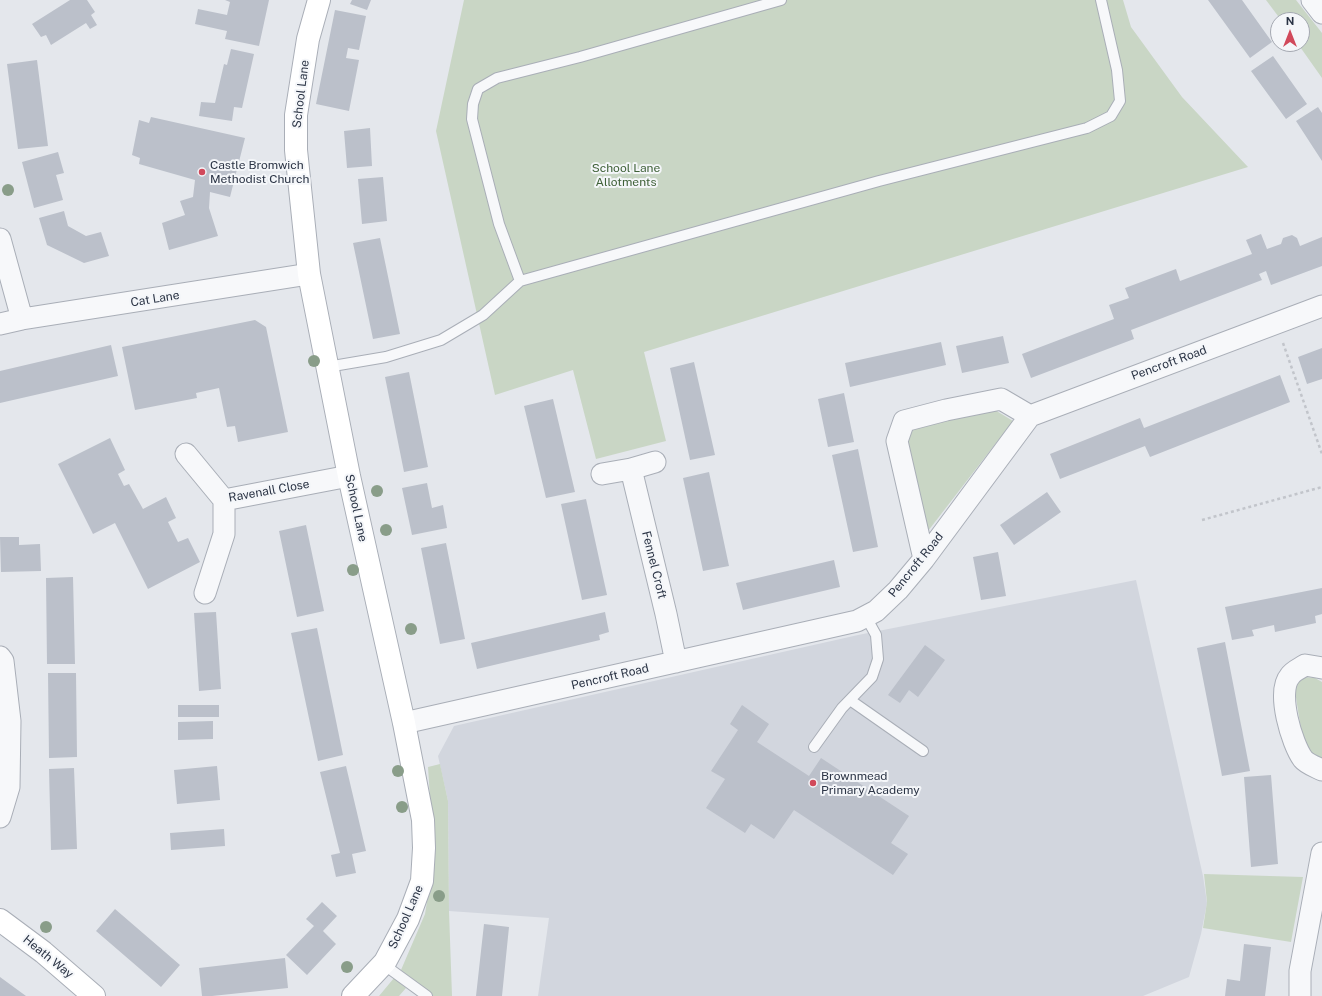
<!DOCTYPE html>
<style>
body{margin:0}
#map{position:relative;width:1322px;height:996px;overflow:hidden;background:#e4e7ec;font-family:"Public Sans",sans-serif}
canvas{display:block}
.north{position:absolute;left:1270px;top:12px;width:40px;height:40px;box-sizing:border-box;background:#f4f6f9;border:1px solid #a4a8b1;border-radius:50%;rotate:0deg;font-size:11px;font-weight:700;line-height:16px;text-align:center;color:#2b3445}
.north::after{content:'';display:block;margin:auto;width:14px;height:18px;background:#d1495b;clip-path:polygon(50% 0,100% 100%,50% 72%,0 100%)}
</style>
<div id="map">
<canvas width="1322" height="996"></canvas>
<div class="north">N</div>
</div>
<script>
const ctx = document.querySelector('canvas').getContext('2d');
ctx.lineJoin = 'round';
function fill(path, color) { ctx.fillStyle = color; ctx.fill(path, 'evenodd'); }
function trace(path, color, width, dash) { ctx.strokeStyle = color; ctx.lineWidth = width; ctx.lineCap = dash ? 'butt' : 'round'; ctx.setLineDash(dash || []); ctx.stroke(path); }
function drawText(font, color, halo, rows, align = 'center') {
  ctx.font = font + ' "Public Sans",sans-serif'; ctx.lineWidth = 4; ctx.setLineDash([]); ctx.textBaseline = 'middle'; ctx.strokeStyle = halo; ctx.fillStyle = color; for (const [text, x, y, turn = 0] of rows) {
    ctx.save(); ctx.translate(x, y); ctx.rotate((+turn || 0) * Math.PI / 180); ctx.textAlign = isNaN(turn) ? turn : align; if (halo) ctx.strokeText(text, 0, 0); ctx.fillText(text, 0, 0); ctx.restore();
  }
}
fill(new Path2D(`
 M1136 580 1203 876 1207 903 1201 934 1189 977 1143 996H538L549 918 449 911 448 801 438 756 454 726 858 635Z`), '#d2d6de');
fill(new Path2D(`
 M464 0H1123L1131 27 1182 97 1248 167 644 352 666 441 596 459 573 370 495 395 436 131Z
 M1266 0H1296L1322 33V78L1298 44H1302V20H1281Z
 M990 407 1013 421 928 531 908 441 914 425Z
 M1305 677 1315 678 1322 682V758L1315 757 1308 750 1304 744 1299 717 1295 691 1297 681Z
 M440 764 448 801 449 911 452 996H432L401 970 425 914 434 859 428 767Z
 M1204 874 1303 877 1291 942 1203 928 1207 902Z
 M394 978 406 988 399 996H379Z`), '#c9d6c5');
fill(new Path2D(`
 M70 0H87L95 12 91 15 97 25 90 29 86 23 51 45 46 35 41 37 32 24Z
 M225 0H269L259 46 225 39 227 31 195 24 198 9 227 15 230 2Z
 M352 0H371L367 10 350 4Z
 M1208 0H1242L1272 42 1250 58Z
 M335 10 366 16 359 50 348 48 346 58 359 60 349 111 316 104Z
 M231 49 254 54 242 108 234 107 232 121 199 116 201 102 215 103 224 64 227 65Z
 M1273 56 1307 104 1286 119 1251 71Z
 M37 60 48 146 18 149 7 64Z
 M1318 107 1322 113V161L1296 121Z
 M151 117 245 138 230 197 210 192 209 208 218 236 169 250 162 223 185 215 180 201 193 197 195 180 139 164 140 158 132 155 139 120 149 123Z
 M370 128 372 166 347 168 344 131Z
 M58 152 64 173 56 175 63 200 34 208 22 162Z
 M383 177 387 221 362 224 358 179Z
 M64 211 68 226 86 236 101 232 109 256 84 263 47 245 39 218Z
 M1261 234 1267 249 1281 244 1283 238 1292 235 1297 238 1300 246 1322 237V266L1271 285 1266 271 1259 274 1262 280 1131 330 1134 339 1031 378 1022 354 1114 319 1109 305 1129 298 1125 288 1176 269 1180 281 1252 254 1246 240Z
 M380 238 400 334 373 339 353 243Z
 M255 320 266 327 288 432 238 442 235 426 227 427 219 388 196 393 197 398 135 410 122 347Z
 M1003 336 1009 363 962 373 956 346Z
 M941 342 946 365 850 387 845 363Z
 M111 345 118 376 0 403V371Z
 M1322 348V379L1307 384 1298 357Z
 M694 362 715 455 690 460 670 368Z
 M409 372 428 467 404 472 385 377Z
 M1280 375 1290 402 1150 457 1145 446 1060 479 1050 454 1140 418 1144 428Z
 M844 393 854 442 828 447 818 399Z
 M553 399 575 492 546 498 524 406Z
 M110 438 125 470 118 474 124 486 129 484 143 509 166 497 176 518 168 522 178 542 188 538 200 562 148 589 115 523 93 534 58 464Z
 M858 449 878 547 853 552 832 455Z
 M709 472 729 566 703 571 683 478Z
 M427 483 432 508 443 505 447 528 412 535 402 488Z
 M1047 492 1061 512 1014 545 1000 525Z
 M586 499 607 595 582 600 561 504Z
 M306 525 324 611 297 617 279 531Z
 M0 537H19V545L40 544 41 571 1 572Z
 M446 543 465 639 440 644 421 548Z
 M998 552 1006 596 981 600 973 557Z
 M834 560 840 587 743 610 736 583Z
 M73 577 75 664H47L46 578Z
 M1322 588V614L1315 616 1316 623 1275 632 1274 625 1252 630 1254 636 1232 640 1225 607Z
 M216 612 221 689 199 691 194 613Z
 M605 612 609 632 599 635 600 640 477 669 471 643Z
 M317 628 343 755 318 761 291 633Z
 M1225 642 1250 771 1222 776 1197 648Z
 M925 645 945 660 918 697 909 690 900 703 888 695Z
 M48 673H76L77 757 49 758Z
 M178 705H219V717H178Z
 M742 705 769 724 757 742 809 776 821 758 909 816 891 843 908 854 893 875 794 810 774 839 751 824 745 833 706 808 725 779 711 771 738 730 730 724Z
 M213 721V739L178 740V722Z
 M217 766 220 800 177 804 174 770Z
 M346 766 366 851 352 854 356 873 336 877 331 855 340 853 320 772Z
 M74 768 77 849 51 850 49 769Z
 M1271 775 1278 864 1251 867 1244 777Z
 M224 829 225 846 171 850 170 833Z
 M322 902 337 916 323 931 336 944 307 975 286 955 314 926 306 919Z
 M115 909 180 965 161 987 96 931Z
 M484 924 509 927 502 996H476Z
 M1244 944 1271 947 1265 996H1225L1227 979 1240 981Z
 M285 958 288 988 212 996H202L199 968Z
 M0 977 26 996H0Z`), '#bbc0ca');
const lane = new Path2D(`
 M520 281 499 224 472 119 473 104 478 89 497 78 580 57 781 0
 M327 367 386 357 441 340 483 315 520 281 879 181 1087 128 1111 116 1120 101 1117 70 1101 0
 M850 700 923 751
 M814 747 842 708 872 677 878 659 876 635 866 617
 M383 964 427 996`);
const street = new Path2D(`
 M1312 0 1322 13
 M0 239 22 319
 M0 324 22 319 309 274
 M186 454 224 500 349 476
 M631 469 655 462
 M602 474 631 469 666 614 676 662
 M924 559 897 441 904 421 946 410 1001 399 1030 416
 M205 593 224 534V500
 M0 657 3 661 10 721 9 787 0 817
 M1322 668 1305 665C1301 668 1293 671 1290 676 1276 692 1292 744 1303 759 1307 764 1316 767 1322 770
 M404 723 857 621 876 611 898 590 924 559 1030 416 1322 306
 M1300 996V971L1322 853`);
const secondary = new Path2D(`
 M319 0 308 39 296 115V150L309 274 349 476 404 723 423 820 424 848 422 881 408 919 385 962 353 996
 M0 920 43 952 94 996`);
trace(lane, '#a9aeb7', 12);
trace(street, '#a9aeb7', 23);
trace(secondary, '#a9aeb7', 24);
trace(new Path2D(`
 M1283 343 1322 454
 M1202 520 1322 487`), '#c2c5cb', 2.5, [3, 3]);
trace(lane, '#f7f8fa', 10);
trace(street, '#f7f8fa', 21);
trace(secondary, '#fff', 22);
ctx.fillStyle = '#899d89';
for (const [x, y] of [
 [8,190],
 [314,361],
 [377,491],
 [386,530],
 [353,570],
 [411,629],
 [398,771],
 [402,807],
 [439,896],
 [46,927],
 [347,967]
]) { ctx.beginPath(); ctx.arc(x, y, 6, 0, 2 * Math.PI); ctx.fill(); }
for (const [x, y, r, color] of [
 [202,172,4,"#d1495b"],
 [813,783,4,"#d1495b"]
]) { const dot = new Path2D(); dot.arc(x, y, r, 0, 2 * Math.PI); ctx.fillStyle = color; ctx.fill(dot); trace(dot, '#f4f6f9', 1.5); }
drawText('12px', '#2b3445', '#f4f6f9', [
 ["School Lane",301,94,-83],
 ["Cat Lane",155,299,-9],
 ["Pencroft Road",1169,363,-20],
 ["Ravenall Close",269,491,-10],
 ["School Lane",356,508,78],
 ["Fennel Croft",654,565,76],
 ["Pencroft Road",916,565,-51],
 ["Pencroft Road",610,677,-13],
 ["School Lane",406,917,-66],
 ["Heath Way",48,957,39]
]);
drawText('12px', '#2b3445', '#f4f6f9', [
 ["Castle Bromwich",210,165],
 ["Methodist Church",210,179],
 ["Brownmead",821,776],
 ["Primary Academy",821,790]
], 'left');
drawText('12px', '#3f6138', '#f4f6f9', [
 ["School Lane",626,168],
 ["Allotments",626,182]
]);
</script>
